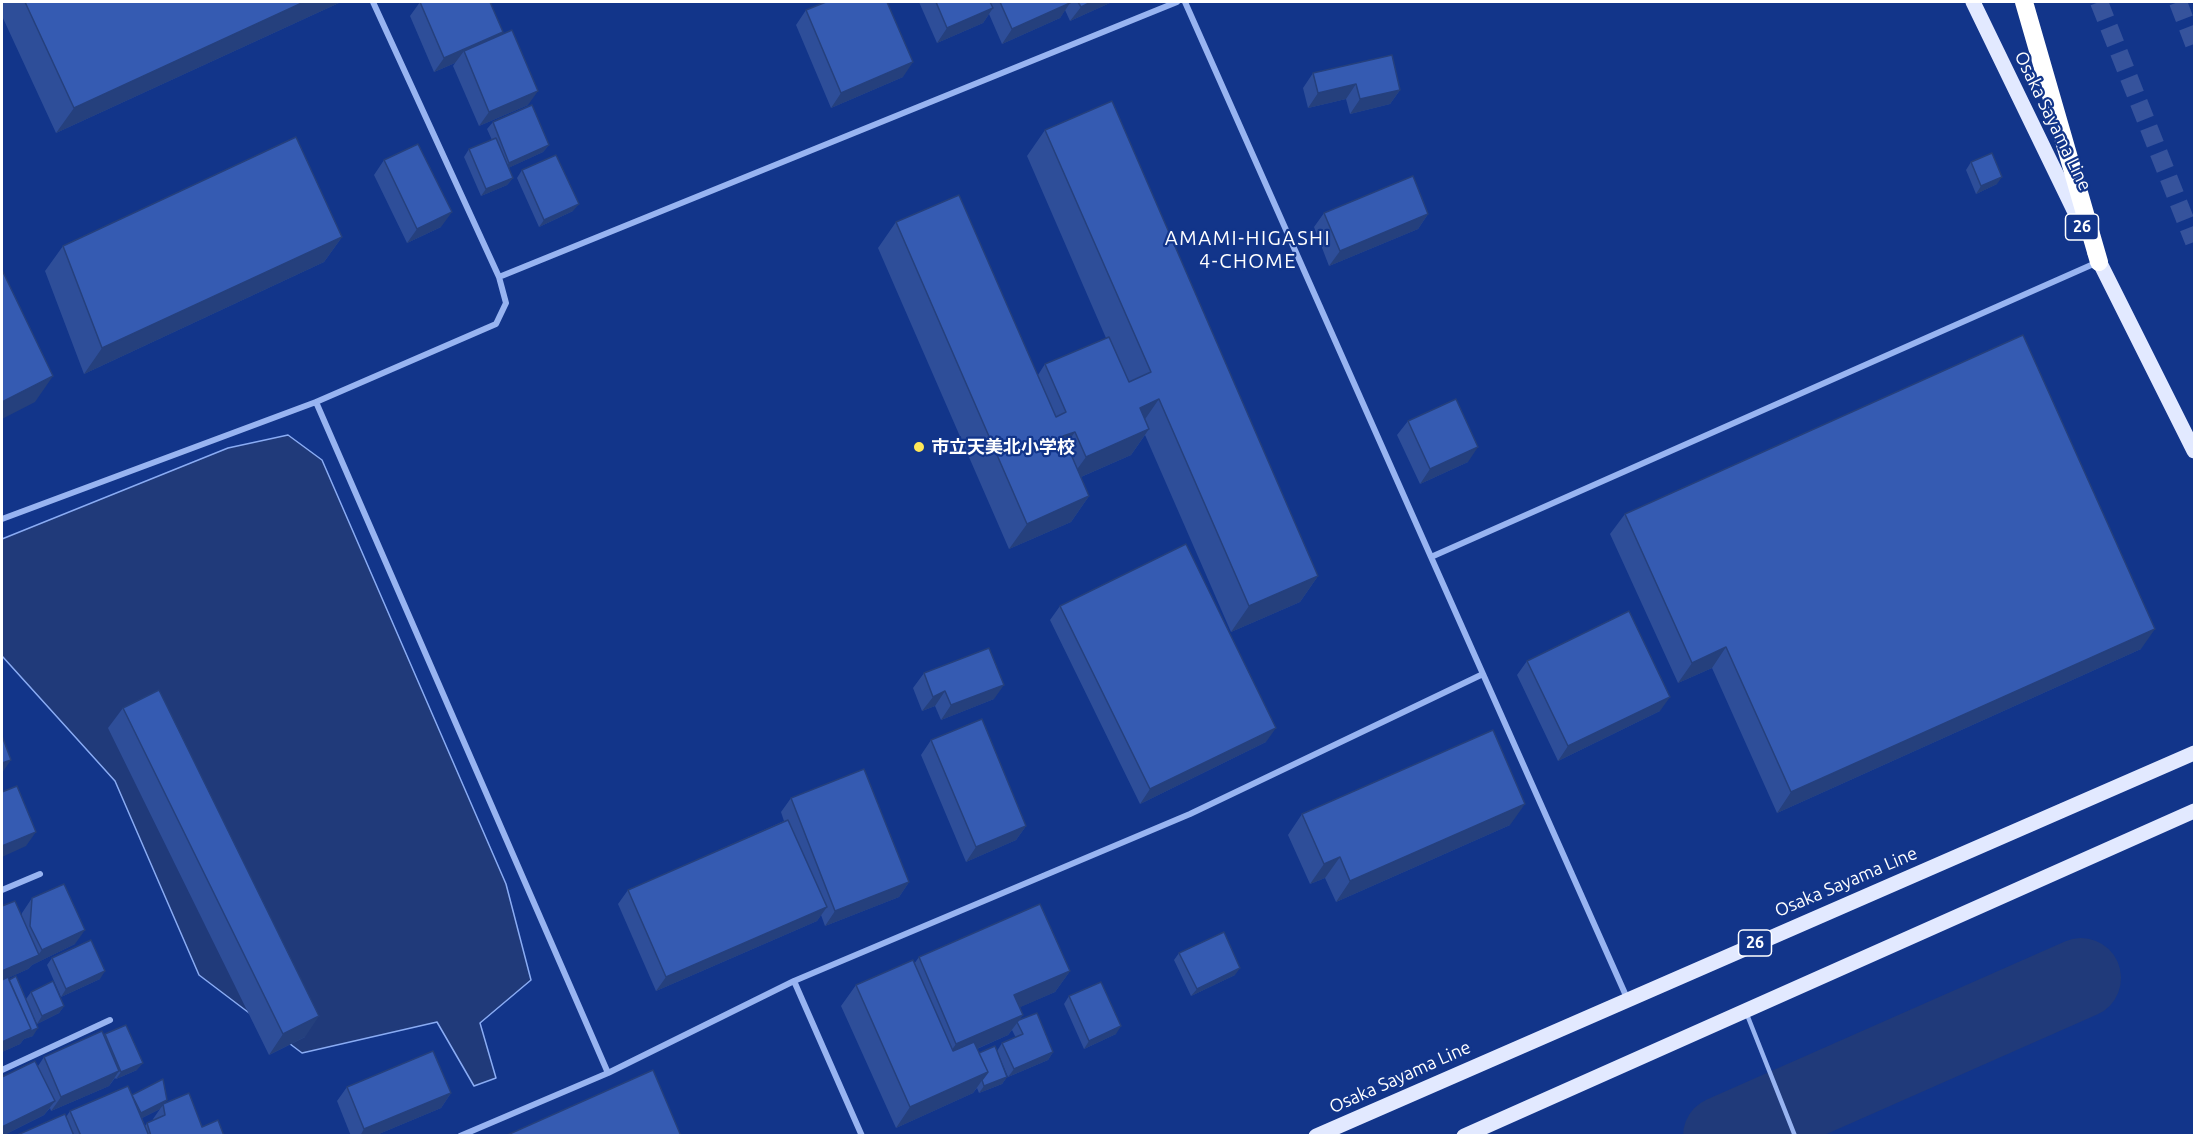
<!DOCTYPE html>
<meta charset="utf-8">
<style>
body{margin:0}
#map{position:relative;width:2196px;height:1137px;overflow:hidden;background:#12358a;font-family:Ubuntu,sans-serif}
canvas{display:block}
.frame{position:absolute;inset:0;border:3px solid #fff;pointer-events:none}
</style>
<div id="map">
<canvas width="2196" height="1137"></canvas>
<div class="frame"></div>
</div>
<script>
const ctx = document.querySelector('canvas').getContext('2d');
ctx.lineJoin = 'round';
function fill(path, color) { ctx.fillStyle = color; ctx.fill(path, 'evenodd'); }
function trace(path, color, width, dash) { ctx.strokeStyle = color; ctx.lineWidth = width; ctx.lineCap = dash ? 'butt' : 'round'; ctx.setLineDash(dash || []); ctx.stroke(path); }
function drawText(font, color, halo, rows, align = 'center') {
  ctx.font = font + ' Ubuntu,"Noto Sans JP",sans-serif'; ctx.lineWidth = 4.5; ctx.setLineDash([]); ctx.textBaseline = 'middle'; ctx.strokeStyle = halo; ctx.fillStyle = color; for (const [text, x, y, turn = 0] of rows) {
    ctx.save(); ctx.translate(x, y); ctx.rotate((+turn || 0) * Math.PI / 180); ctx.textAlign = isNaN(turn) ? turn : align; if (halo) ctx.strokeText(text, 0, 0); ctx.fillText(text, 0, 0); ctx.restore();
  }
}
const water = new Path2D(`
 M288 435 322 460 506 884 531 980 480 1023 496 1078 474 1086 437 1022 302 1053 199 975 115 781 2 656V539L228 448Z`);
fill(water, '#203a7a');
trace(water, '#8aacf4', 1.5);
trace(new Path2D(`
 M1723 1136 2081 978`), '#203a7a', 80);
trace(new Path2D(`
 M2099 2 2194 242
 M2178 2 2194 44`), '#36539c', 18, [18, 9]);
trace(new Path2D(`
 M1746 1012 1795 1136`), '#98b4f1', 4.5);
trace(new Path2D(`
 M373 2 499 277
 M1185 2 1431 557 2098 262
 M316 402 608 1073
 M2 519 316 402 496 324 506 303 499 277 1177 2
 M1431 557 1627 998
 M2 890 40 874
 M794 981 862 1136
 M2 1070 110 1020
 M460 1136 608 1073 794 981 1190 814 1483 674`), '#98b4f1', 6);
trace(new Path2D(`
 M1973 2 2084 231
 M2095 253 2194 451
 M1316 1136 2194 753
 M1464 1136 2194 811`), '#e2e9ff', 15);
trace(new Path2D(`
 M2024 2 2099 262`), '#fff', 18);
fill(new Path2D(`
 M2 2H341L56 133 2 16Z
 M420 2 502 34 528 105 479 126 453 66 455 63 434 72 410 16Z
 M919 2H1112L1070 21 1065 10 1060 18 1002 44 989 14 983 23 937 43Z
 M806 10 903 77 831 108 796 25Z
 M1313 73 1400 90 1390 104 1350 114 1346 99 1308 108 1303 88Z
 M493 122 549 145 543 152 508 168 513 178 507 185 481 196 464 157 469 149 492 140 487 129Z
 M1045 130 1318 576 1300 602 1231 632 1145 435 1131 455 1081 477 1089 496 1071 522 1009 549 878 248 896 222 1038 375 1045 364 1106 338 1027 156Z
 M384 160 441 227 407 243 374 175Z
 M1971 162 1997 184 1976 194 1966 170Z
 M522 170 573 211 539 227 517 178Z
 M1324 213 1428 214 1418 229 1329 266 1314 227Z
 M342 237 324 262 84 374 45 271 63 246Z
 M1408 421 1468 462 1420 484 1397 435Z
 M1625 514 2141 649 1777 813 1712 668 1678 683 1610 534Z
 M1060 606 1266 742 1140 804 1050 620Z
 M1527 661 1660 711 1558 761 1517 675Z
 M924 673 994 699 941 720 935 706 922 711 913 688Z
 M123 708 305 1037 269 1055 108 728Z
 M931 740 1026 826 1016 840 966 862 921 755Z
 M791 798 909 882 899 897 825 926 821 915 817 921 656 991 618 904 628 890 784 821 781 812Z
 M1302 814 1510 825 1336 902 1325 878 1310 884 1288 835Z
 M32 898 75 944 32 965 28 969 8 978 26 999 31 992 64 1006 59 1013 37 1024 29 1007 33 1036 24 1039 20 1044 2 1052V906L22 916V913Z
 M1179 953 1235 975 1191 996 1174 960Z
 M919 957 1070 971 1055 992 1020 1007 1023 1015 1019 1020 1053 1052 1048 1060 1008 1077 997 1051 1002 1043 1016 1038 1012 1030 1008 1035 977 1049 979 1053 1007 1077 1002 1084 979 1093 977 1088 973 1093 896 1128 841 1006 856 985 914 964Z
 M52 958 100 979 61 997 47 965Z
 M1069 996 1116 1034 1084 1049 1064 1004Z
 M105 1034 137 1070 116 1079 115 1078 109 1086 51 1111 50 1108 44 1115 2 1136 38 1066 44 1057 104 1035Z
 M347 1087 451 1093 441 1108 374 1136H351L337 1101Z
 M132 1095 165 1103 202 1127 224 1136H15L66 1117 70 1111ZM160 1109 153 1119V1120L147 1123 145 1126 142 1118Z`), '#2e4e99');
fill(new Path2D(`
 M304 2H341L56 133 74 108Z
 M1091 2H1112L1070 21 1081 7Z
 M1070 3 1060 18 1002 44 1012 29Z
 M993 8 983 23 937 43 947 28Z
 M503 32 493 47 464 51 455 63 434 72 444 58Z
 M913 62 903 77 831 108 841 93Z
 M1356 84 1346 99 1308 108 1318 93Z
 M1400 90 1390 104 1350 114 1360 99Z
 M538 91 528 105 479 126 489 112Z
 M549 145 543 152 504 170 509 163Z
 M2002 177 1997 184 1976 194 1981 186Z
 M513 178 507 185 481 196 486 189Z
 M579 204 573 211 539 227 544 220Z
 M452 212 441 227 407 243 417 229Z
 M1428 214 1418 229 1329 266 1340 251Z
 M342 237 324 262 84 374 102 348Z
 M53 376 35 402 2 419V402Z
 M1159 399 1141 425 1140 408Z
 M1149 429 1131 455 1067 483 1086 457Z
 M1075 432 1057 457 1063 436Z
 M1478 447 1468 462 1420 484 1430 469Z
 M1089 496 1071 522 1009 549 1027 524Z
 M1318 576 1300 602 1231 632 1249 606Z
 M2155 629 2141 649 1777 813 1791 792Z
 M1726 647 1712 668 1678 683 1692 663Z
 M1004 685 994 699 941 720 951 705Z
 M945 691 935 706 922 711 933 697Z
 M1670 697 1660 711 1558 761 1568 746Z
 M1276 728 1266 742 1140 804 1150 789Z
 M11 760 2 773V763Z
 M1525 804 1510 825 1336 902 1350 881Z
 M1026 826 1016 840 966 862 976 847Z
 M36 832 26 846 2 857V846Z
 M1340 857 1325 878 1310 884 1324 864Z
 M909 882 899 897 825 926 835 911Z
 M827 907 817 921 656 991 666 977Z
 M85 930 75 944 32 965 28 969 2 981V971L38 955 42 950Z
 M1240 968 1235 975 1191 996 1197 989Z
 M105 971 100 979 61 997 66 989Z
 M1070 971 1055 992 1000 1016 1014 995Z
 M64 1006 59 1013 37 1024 42 1016Z
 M1023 1015 1008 1035 942 1064 956 1044Z
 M319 1016 305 1037 269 1055 283 1034Z
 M1121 1026 1116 1034 1084 1049 1089 1041Z
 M38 1028 33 1036 24 1039 20 1044 2 1052V1042L31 1029Z
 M1053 1052 1048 1060 1008 1077 1014 1069Z
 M143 1063 137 1070 116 1079 121 1072Z
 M119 1071 109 1086 51 1111 61 1097Z
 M988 1072 973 1093 896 1128 910 1107Z
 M1007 1077 1002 1084 979 1093 984 1086Z
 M451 1093 441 1108 374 1136H360L364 1129Z
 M167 1100 160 1109 136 1121 141 1113Z
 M55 1101 44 1115 2 1136V1127Z`), '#25407d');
const building = new Path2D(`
 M25 2H304L74 108Z
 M420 2H490L503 32 444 58Z
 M826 2H887L913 62 841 93 806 10Z
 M936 2H990L993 8 947 28Z
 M1000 2H1070V3L1012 29Z
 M1078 2H1091L1081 7Z
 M512 30 538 91 489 112 464 51Z
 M1392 55 1400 90 1360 99 1356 84 1318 93 1313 73Z
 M1112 101 1318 576 1249 606 1159 399 1140 408 1149 429 1086 457 1075 432 1063 436 1089 496 1027 524 896 222 959 195 1056 417 1066 412 1045 364 1109 337 1129 382 1151 372 1045 130Z
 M532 105 549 145 509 163 493 122Z
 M296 137 342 237 102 348 63 246Z
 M496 138 513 178 486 189 469 149Z
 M418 144 452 212 417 229 384 160Z
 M1992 153 2002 177 1981 186 1971 162Z
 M556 155 579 204 544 220 522 170Z
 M1413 176 1428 214 1340 251 1324 213Z
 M2 270 53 376 2 402Z
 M2023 335 2155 629 1791 792 1726 647 1692 663 1625 514Z
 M1456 399 1478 447 1430 469 1408 421Z
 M1186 544 1276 728 1150 789 1060 606Z
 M1629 611 1670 697 1568 746 1527 661Z
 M989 648 1004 685 951 705 945 691 933 697 924 673Z
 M159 690 319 1016 283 1034 123 708Z
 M982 719 1026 826 976 847 931 740Z
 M1493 730 1525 804 1350 881 1340 857 1324 864 1302 814Z
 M2 736 11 760 2 763Z
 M864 769 909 882 835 911 791 798Z
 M17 786 36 832 2 846V792Z
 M788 820 827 907 666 977 628 890Z
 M64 884 85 930 42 950 30 926 32 898Z
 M15 901 39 955 2 971V906Z
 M1040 904 1070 971 1014 995 1023 1015 956 1044 919 957Z
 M1224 932 1240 968 1197 989 1179 953Z
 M91 940 105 971 66 989 52 958Z
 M913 960 953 1051 974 1042 988 1072 910 1107 856 985Z
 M16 976 38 1028 29 1032 31 1029 9 980Z
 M8 977 31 1029 2 1042V980Z
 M53 981 64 1006 42 1016 31 992Z
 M1101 982 1121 1026 1089 1041 1069 996Z
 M1037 1013 1053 1052 1014 1069 1002 1043 1023 1034 1017 1022 1019 1020Z
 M126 1025 143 1063 121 1072 105 1034Z
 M102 1031 119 1071 61 1097 44 1057Z
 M995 1046 1007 1077 984 1086 982 1080 988 1072 979 1053Z
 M433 1051 451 1093 364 1129 347 1087Z
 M35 1061 55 1101 2 1127V1077Z
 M653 1070 681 1136H505Z
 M163 1079 167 1100 141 1113 132 1095Z
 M128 1086 149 1136H81L70 1111Z
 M189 1093 202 1127 218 1120 224 1136H151L147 1123 165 1115 163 1104Z
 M65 1114 74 1136H15Z`);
fill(building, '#355bb2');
trace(building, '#25407d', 1.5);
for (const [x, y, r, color] of [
 [919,447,6,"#ffe758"]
]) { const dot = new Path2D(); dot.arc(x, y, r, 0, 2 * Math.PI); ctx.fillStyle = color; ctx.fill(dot); trace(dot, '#12358a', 2); }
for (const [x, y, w] of [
 [2082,227,33],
 [1755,943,33]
]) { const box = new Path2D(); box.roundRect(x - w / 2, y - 13, w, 26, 4.5); ctx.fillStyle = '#12358a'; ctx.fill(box); trace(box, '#fff', 1.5); }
drawText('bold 16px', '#fff', null, [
 ["26",2082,227],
 ["26",1755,943]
]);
drawText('18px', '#fff', '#12358a', [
 ["Osaka Sayama Line",2053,121,64],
 ["Osaka Sayama Line",1846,882,-23],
 ["Osaka Sayama Line",1400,1077,-24]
]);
drawText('bold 18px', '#fff', '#12358a', [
 ["市立天美北小学校",931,447]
], 'left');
ctx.letterSpacing = '1.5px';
drawText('20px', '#fff', '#12358a', [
 ["AMAMI-HIGASHI",1248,238],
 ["4-CHOME",1248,261]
]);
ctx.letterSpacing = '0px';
</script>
